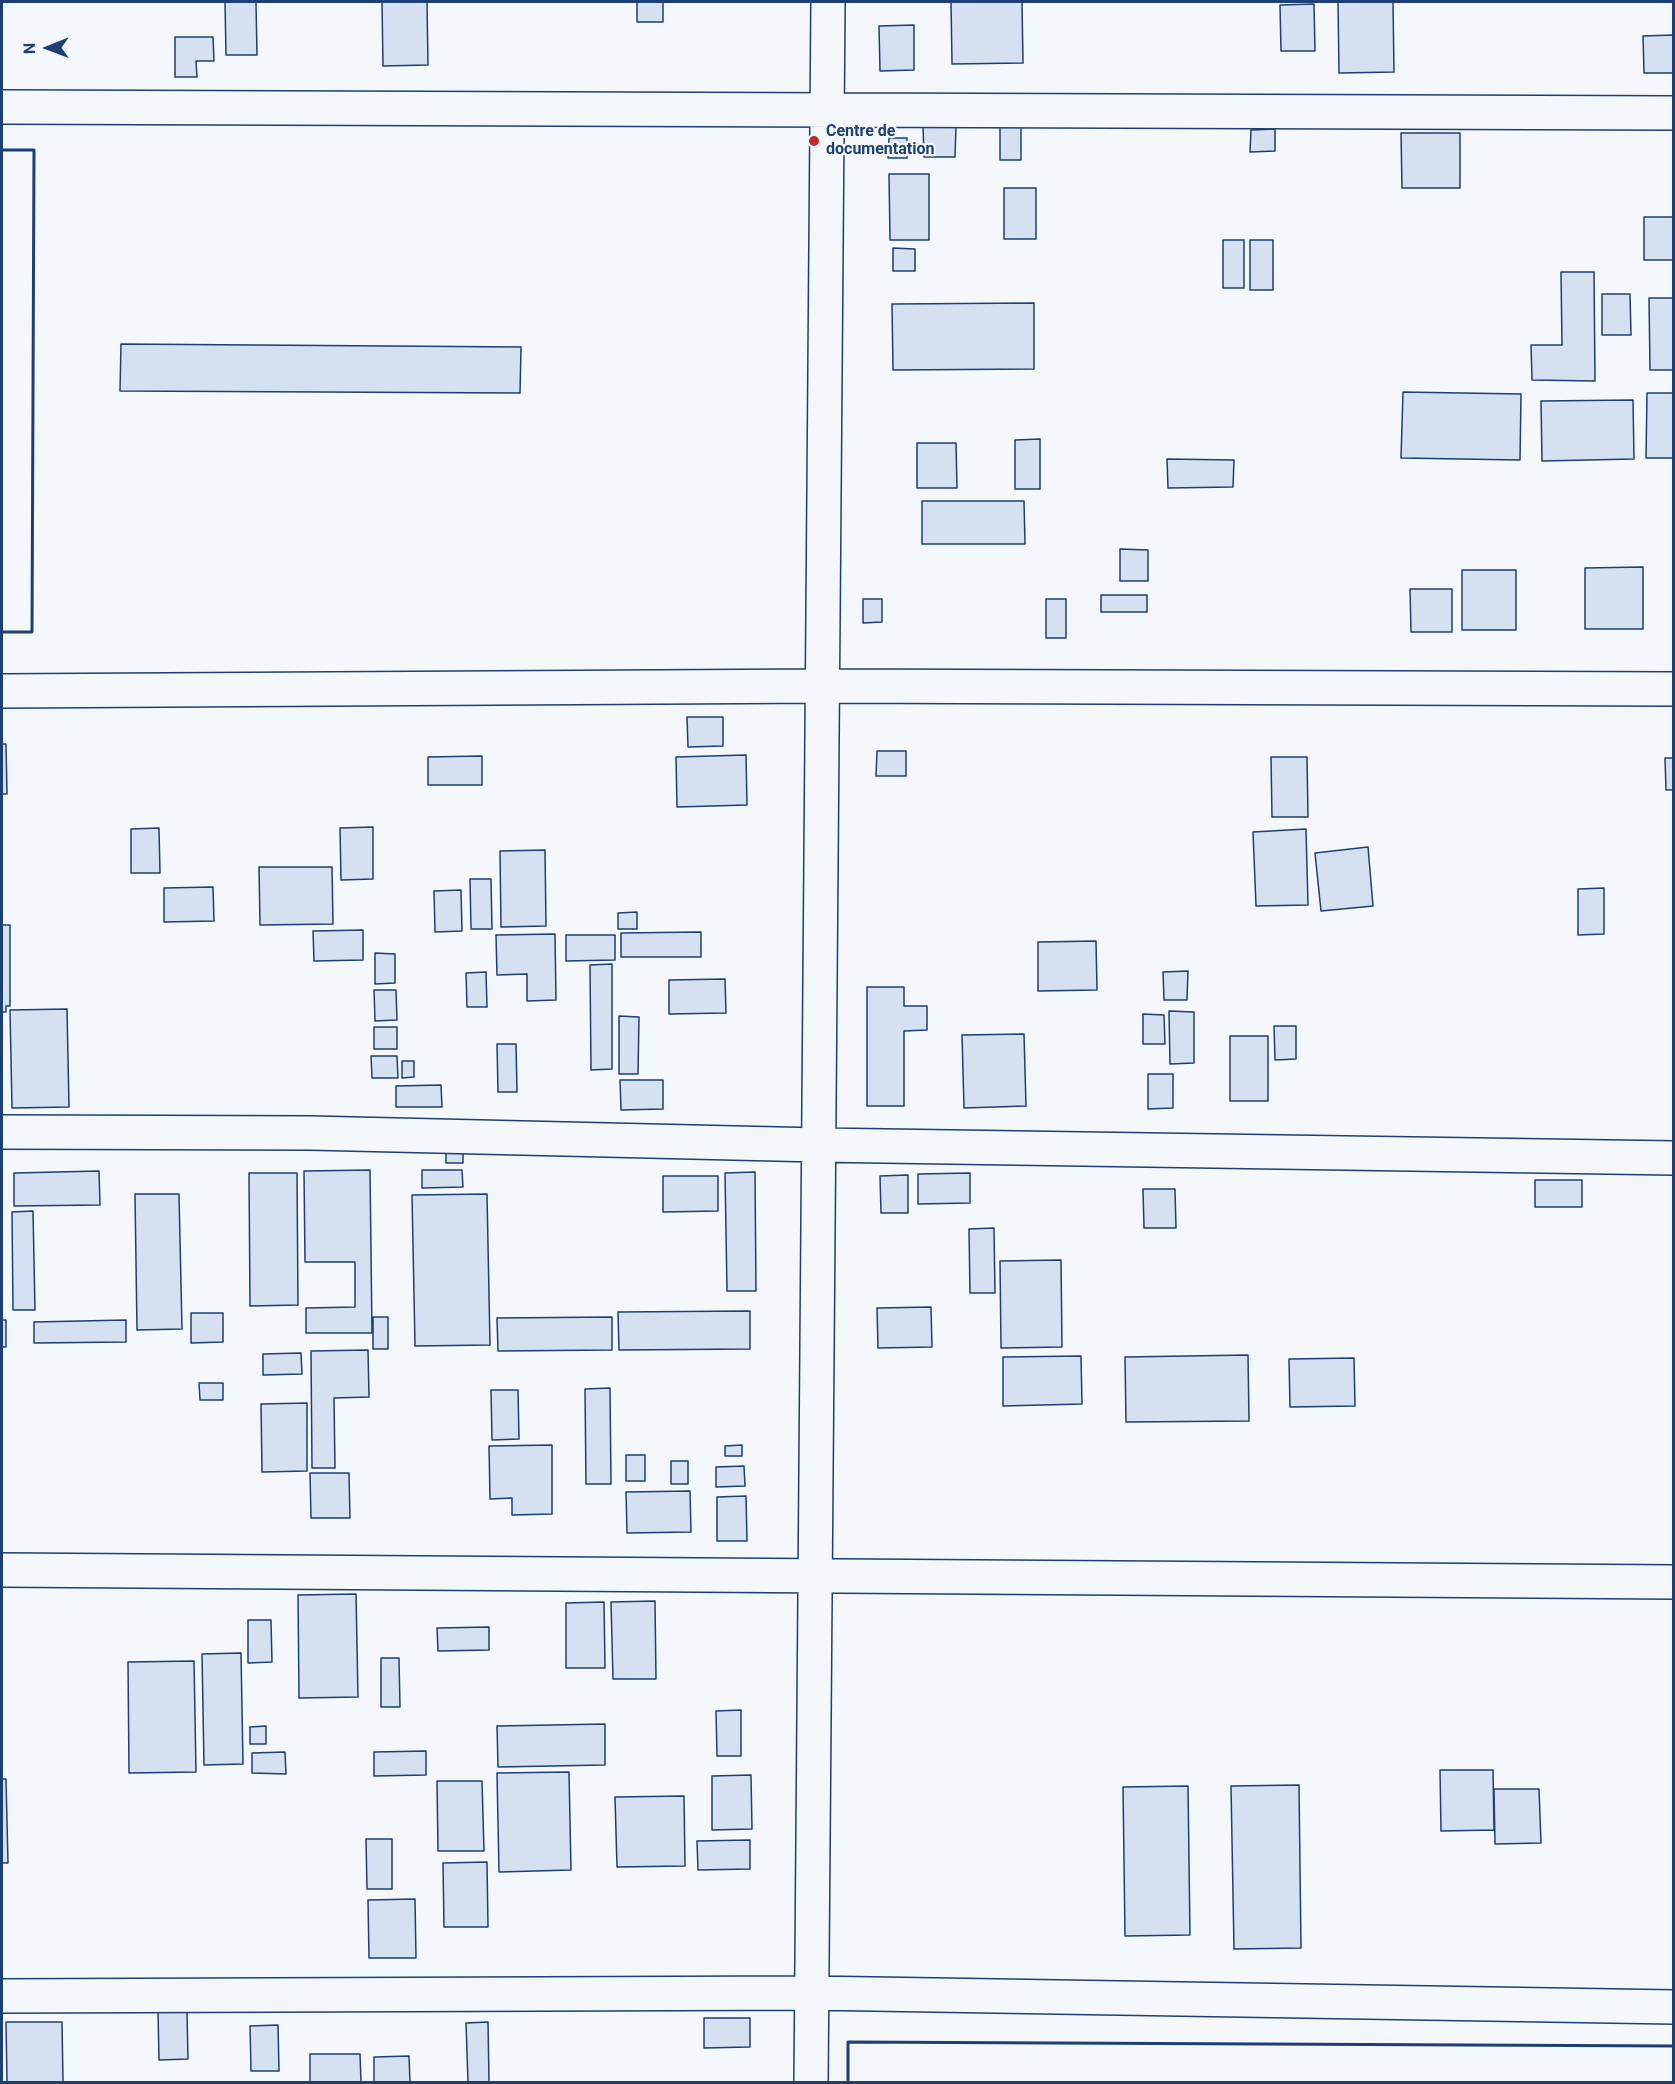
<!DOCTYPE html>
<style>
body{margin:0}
#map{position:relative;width:1675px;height:2084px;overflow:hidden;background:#f4f7fb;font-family:Roboto,sans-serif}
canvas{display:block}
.frame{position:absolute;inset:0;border:3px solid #1d3f73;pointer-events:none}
.north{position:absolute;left:18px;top:18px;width:60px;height:60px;-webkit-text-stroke:4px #f4f7fb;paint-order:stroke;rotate:269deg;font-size:16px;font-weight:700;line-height:24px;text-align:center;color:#1d3f73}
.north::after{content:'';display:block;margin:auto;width:21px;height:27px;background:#1d3f73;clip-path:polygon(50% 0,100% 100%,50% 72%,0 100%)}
</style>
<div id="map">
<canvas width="1675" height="2084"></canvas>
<div class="frame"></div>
<div class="north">N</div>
</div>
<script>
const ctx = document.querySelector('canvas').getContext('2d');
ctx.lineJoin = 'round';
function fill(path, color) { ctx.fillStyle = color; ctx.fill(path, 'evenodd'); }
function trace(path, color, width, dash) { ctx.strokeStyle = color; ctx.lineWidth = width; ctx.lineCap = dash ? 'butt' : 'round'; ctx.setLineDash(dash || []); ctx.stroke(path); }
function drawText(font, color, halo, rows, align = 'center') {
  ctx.font = font + ' Roboto,sans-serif'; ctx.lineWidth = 4.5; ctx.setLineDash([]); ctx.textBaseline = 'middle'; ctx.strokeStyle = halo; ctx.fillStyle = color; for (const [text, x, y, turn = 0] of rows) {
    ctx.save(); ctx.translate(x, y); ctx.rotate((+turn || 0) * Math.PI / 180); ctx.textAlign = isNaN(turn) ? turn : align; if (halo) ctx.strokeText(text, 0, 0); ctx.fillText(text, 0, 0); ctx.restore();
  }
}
const building = new Path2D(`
 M225 2H256L257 55H226Z
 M382 2H427L428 65 383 66Z
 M637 2H663V22H637Z
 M951 2H1022L1023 63 952 64Z
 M1338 2H1393L1394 72 1339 73Z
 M1314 4 1315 51H1281L1280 5Z
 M914 25V70L880 71 879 26Z
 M1674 35V73H1644L1643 36Z
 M175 37H213L214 61H196L197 77H175Z
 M923 126H956L955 157H924Z
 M1000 126H1021V160H1000Z
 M1275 129V151L1250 152 1251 130Z
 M1401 133H1460V188H1402Z
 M889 138H907V158H888Z
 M889 174H929V240H890Z
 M1004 188H1036V239H1004Z
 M1644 217H1674V260H1644Z
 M1223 240H1244V288H1223Z
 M1250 240H1273V290H1250Z
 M893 248 915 249V271H893Z
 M1561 272H1594L1595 381 1532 380 1531 345H1562Z
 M1602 294H1630L1631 335H1602Z
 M1649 298H1674V370H1650Z
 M1034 303V369L893 370 892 304Z
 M121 344 521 347 520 393 120 391Z
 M1403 392 1521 394 1520 460 1401 458Z
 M1647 393H1674V458H1646Z
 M1633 400 1634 459 1542 461 1541 401Z
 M1040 439V489H1015V440Z
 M917 443H956L957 488H917Z
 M1167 459 1234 460 1233 487 1168 488Z
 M922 501H1024L1025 544H922Z
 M1120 549 1148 550V581H1120Z
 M1643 567V629H1585V568Z
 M1462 570H1516V630H1462Z
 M1410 589H1452V632H1411Z
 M1101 595H1147V612H1101Z
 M863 599H882V622L863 623Z
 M1046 599H1066V638H1046Z
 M687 717H723V746L688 747Z
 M2 744H6L7 794H2Z
 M877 751H906V776H876Z
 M746 755 747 805 677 807 676 757Z
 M482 756V785H428V757Z
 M1271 757H1307L1308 817H1272Z
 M1665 758H1674V790H1666Z
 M373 827V879L341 880 340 828Z
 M159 828 160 873H131V829Z
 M1306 829 1308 905 1256 906 1253 832Z
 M1368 847 1373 906 1321 911 1315 853Z
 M545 850 546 926 501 927 500 851Z
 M259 867H332L333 924 260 925Z
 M470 879H491L492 929H471Z
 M213 887 214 921 164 922V888Z
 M1604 888V934L1578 935V889Z
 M461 890 462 931 435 932 434 891Z
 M637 912V929H618V913Z
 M2 925H10V1006H6V1012H2Z
 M363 930V960L314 961 313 931Z
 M701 932V957H621V933Z
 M555 934 556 1000 527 1001V974L497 975 496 935Z
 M566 935H615V960L566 961Z
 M1096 941 1097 990 1038 991V942Z
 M375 953 395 954V983L375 984Z
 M612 964V1069L591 1070 590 965Z
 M1188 971 1187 1000H1164L1163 972Z
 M486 972 487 1007H467L466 973Z
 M725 979 726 1013 669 1014V980Z
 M867 987H904V1006H927V1030L904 1031V1106H867Z
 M374 990H396L397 1020 375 1021Z
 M67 1009 69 1107 12 1108 10 1010Z
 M1169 1011 1194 1012V1063L1170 1064Z
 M1143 1014 1164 1015 1165 1044H1143Z
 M619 1016 639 1017 638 1074H619Z
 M1274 1026H1296V1059L1275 1060Z
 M374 1027H397V1049H374Z
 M1024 1034 1026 1106 964 1108 962 1035Z
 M1230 1036H1268V1101H1230Z
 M497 1044H516L517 1092H498Z
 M371 1056H397L398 1078H372Z
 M402 1061H414V1077L402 1078Z
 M1148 1074H1173V1108L1148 1109Z
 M620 1080H663V1109L621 1110Z
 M441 1085 442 1107H396V1086Z
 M463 1150V1163H446V1151Z
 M370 1170 372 1333H306V1308L355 1307V1262H305L304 1171Z
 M422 1170H462L463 1187 422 1188Z
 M99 1171 100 1205 14 1206V1173Z
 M755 1172 756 1291H727L725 1173Z
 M249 1173H297L298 1305 250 1306Z
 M970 1173V1203L918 1204V1174Z
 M908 1175V1213H881L880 1176Z
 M663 1176H718V1211L663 1212Z
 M1535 1180H1582V1207H1535Z
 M1143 1189H1175L1176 1228H1144Z
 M135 1194H179L182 1329 137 1330Z
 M487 1194 490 1345 415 1346 412 1195Z
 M33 1211 35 1310H13L12 1212Z
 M994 1228 995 1293H970L969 1229Z
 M1061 1260 1062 1347 1001 1348 1000 1261Z
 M931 1307 932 1347 878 1348 877 1308Z
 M750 1311V1349L619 1350 618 1312Z
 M191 1313H223V1342L191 1343Z
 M373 1317H388V1349H373Z
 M612 1317V1350L498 1351 497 1318Z
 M2 1320H6V1347H2Z
 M126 1320V1342L34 1343V1322Z
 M368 1350 369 1397 334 1398 335 1468H312L311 1351Z
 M301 1353 302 1374 263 1375V1354Z
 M1248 1355 1249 1421 1126 1422 1125 1357Z
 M1081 1356 1082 1404 1003 1406V1357Z
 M1354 1358 1355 1406 1290 1407 1289 1359Z
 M199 1383H223V1400H200Z
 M610 1388 611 1484H586L585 1389Z
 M491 1390H518L519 1439 492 1440Z
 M307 1403V1471L262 1472 261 1404Z
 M552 1445V1514L512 1515V1498L490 1499 489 1446Z
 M742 1445V1456H725V1446Z
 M626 1455H645V1481H626Z
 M671 1461H688V1484H671Z
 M744 1466 745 1486 716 1487V1467Z
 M310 1473H349L350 1518H311Z
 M690 1491 691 1532 627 1533 626 1492Z
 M746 1496 747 1541H717V1497Z
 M356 1594 358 1697 299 1698 298 1595Z
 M655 1601 656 1679H613L611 1602Z
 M604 1602 605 1668H566V1603Z
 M248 1620H271L272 1662 248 1663Z
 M489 1627V1650L438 1651 437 1628Z
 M241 1653 243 1764 204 1765 202 1654Z
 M381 1658H399L400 1707H381Z
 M194 1661 196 1772 129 1773 128 1662Z
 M741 1710V1756H717L716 1711Z
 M605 1724V1765L498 1767 497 1726Z
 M266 1726V1744H250V1727Z
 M426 1751V1775L374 1776V1752Z
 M285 1752 286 1774 252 1773V1753Z
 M1440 1770H1493L1494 1830 1441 1831Z
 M569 1772 571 1870 499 1872 497 1773Z
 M751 1775 752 1829 712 1830V1776Z
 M2 1779H6L8 1863H2Z
 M437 1781H482L484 1851H438Z
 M1299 1785 1301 1948 1234 1949 1231 1786Z
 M1188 1786 1190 1935 1125 1936 1123 1787Z
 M1494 1789H1539L1541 1843 1495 1844Z
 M684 1796 685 1866 617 1867 615 1797Z
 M366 1839H392V1889H367Z
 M750 1840V1869L698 1870 697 1841Z
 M487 1862 488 1927H444L443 1863Z
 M415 1899 416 1958H369L368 1900Z
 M158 2011 187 2012 188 2059 159 2060Z
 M704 2018H750V2047L704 2048Z
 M6 2022H62L63 2082H7Z
 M488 2022 489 2082H468L466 2023Z
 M278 2025 279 2071H251L250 2026Z
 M310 2054H360L361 2082H310Z
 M409 2056 410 2082H374V2057Z`);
fill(building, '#d5e0f0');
trace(building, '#1d3f73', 1.5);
const minor = new Path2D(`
 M2 107 1674 113
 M2 691 823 686 1674 689
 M2 1132 310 1133 819 1145 1674 1158
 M2 1570 1674 1582
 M2 1996 811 1993 1674 2007
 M811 2082 828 2`);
trace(minor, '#1d3f73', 36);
trace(minor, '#f4f7fb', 33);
trace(new Path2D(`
 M2 150H34L32 632H2
 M848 2082V2042L1674 2046`), '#1d3f73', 3);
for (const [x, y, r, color] of [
 [814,141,6,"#c62828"]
]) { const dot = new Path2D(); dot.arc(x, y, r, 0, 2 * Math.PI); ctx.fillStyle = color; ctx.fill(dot); trace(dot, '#f4f7fb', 2); }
drawText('bold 16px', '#1d3f73', '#f4f7fb', [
 ["Centre de",826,132],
 ["documentation",826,150]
], 'left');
</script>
